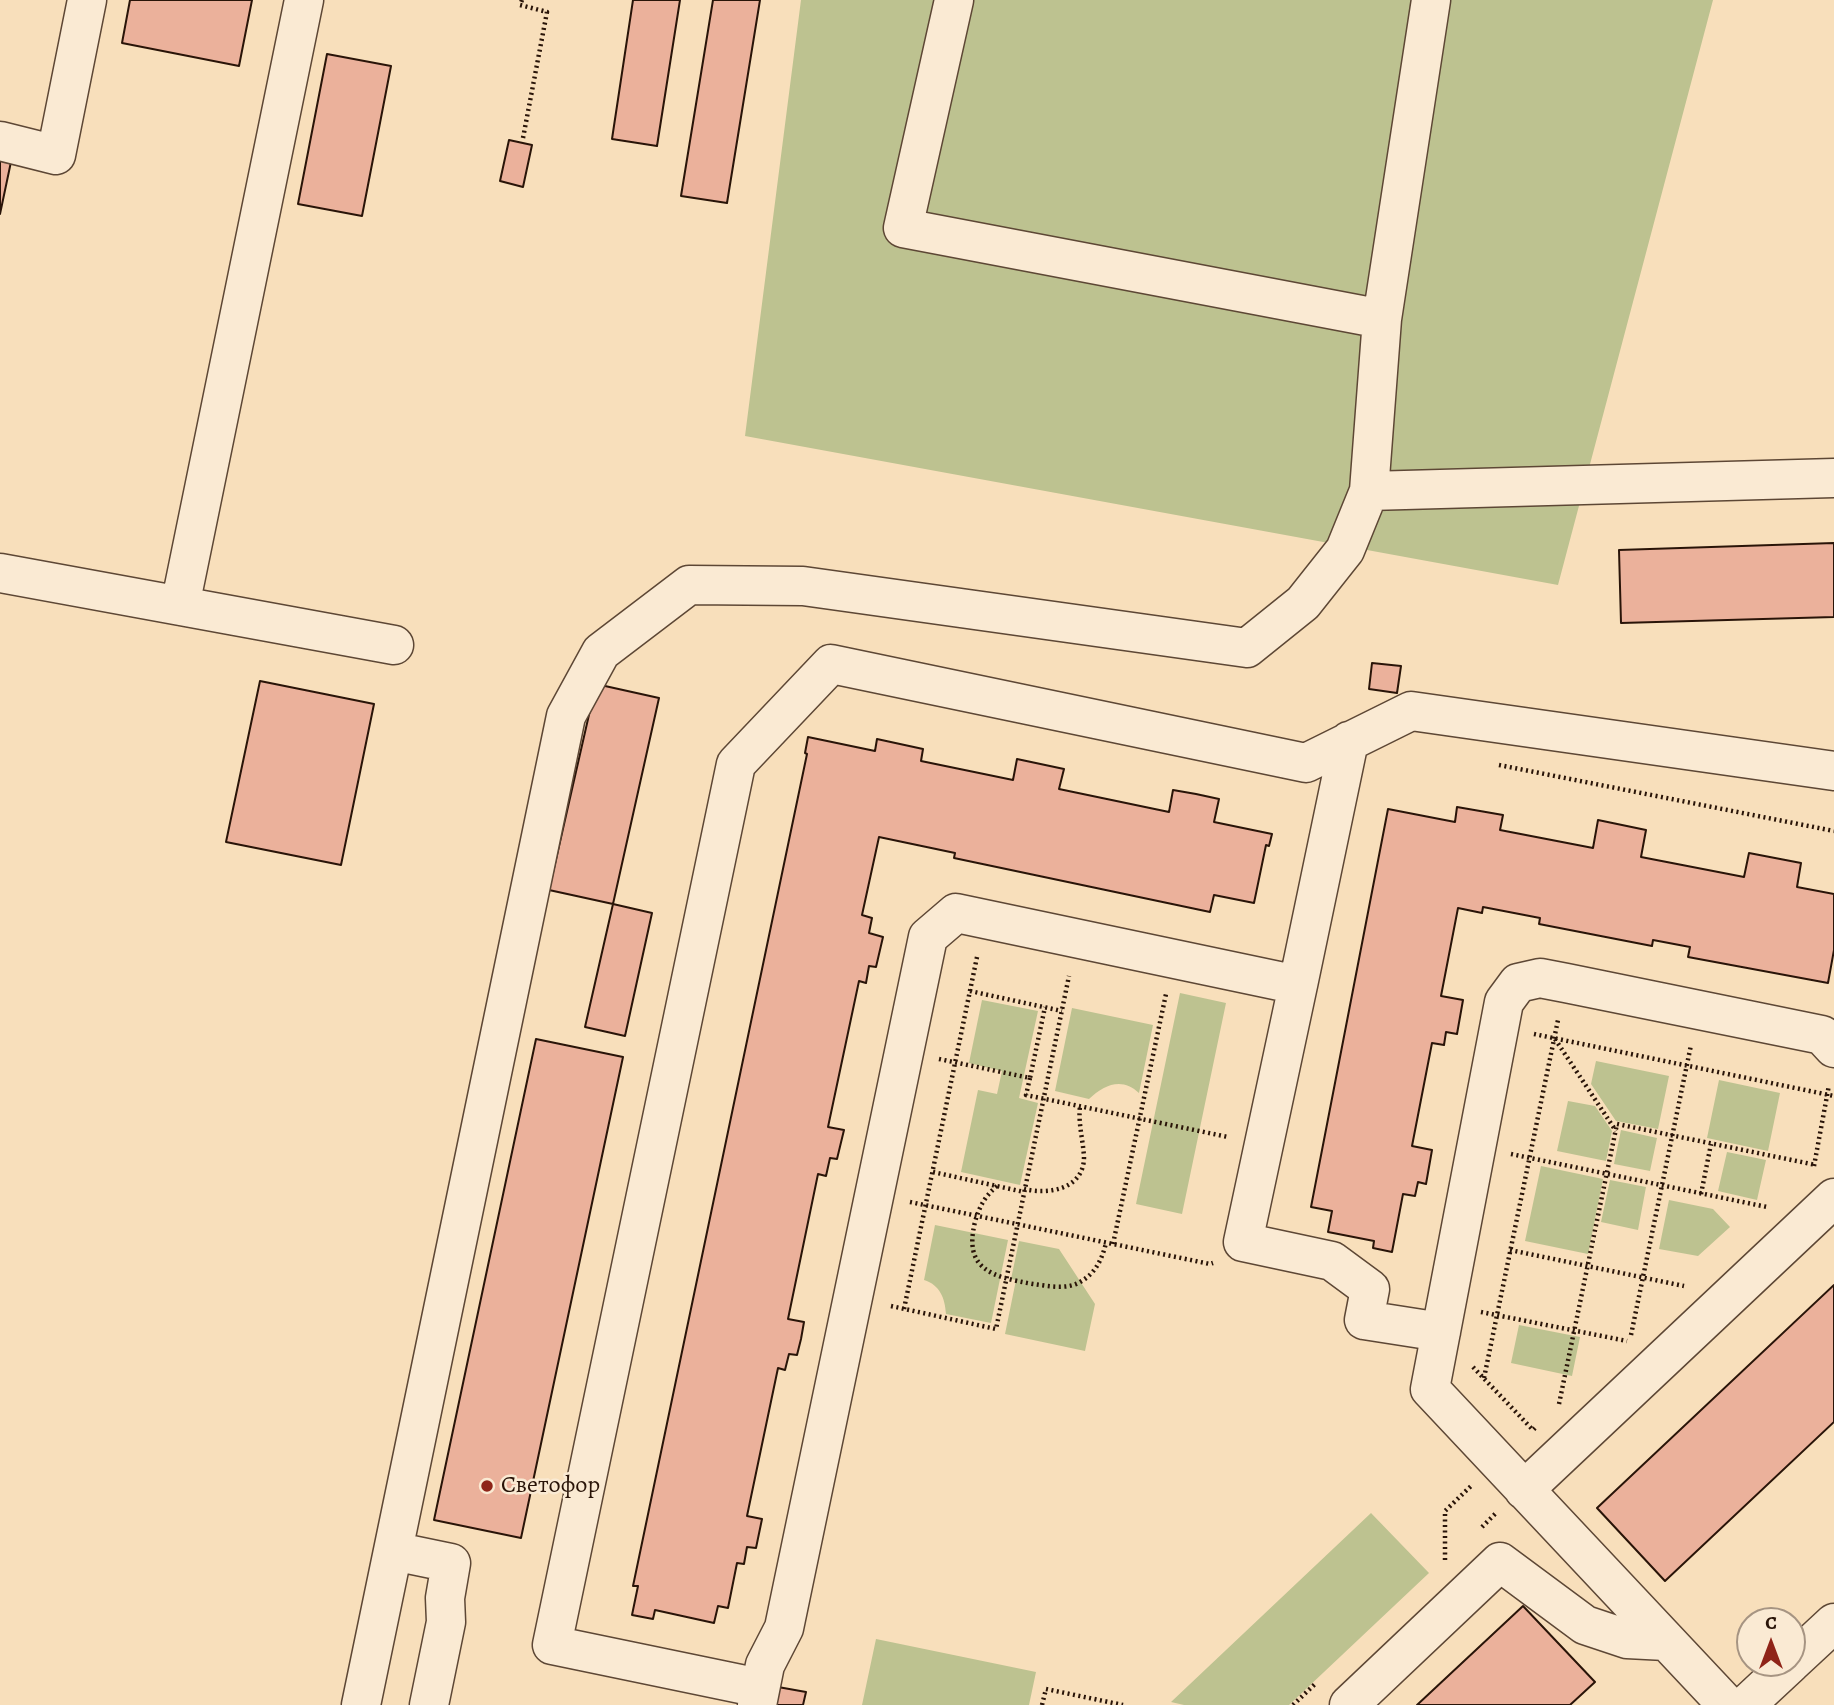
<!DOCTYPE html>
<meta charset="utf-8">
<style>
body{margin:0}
#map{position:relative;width:1834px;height:1705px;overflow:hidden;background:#f8dfbb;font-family:Alegreya,serif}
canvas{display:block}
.north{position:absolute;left:1736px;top:1607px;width:70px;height:70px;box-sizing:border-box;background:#faead3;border:2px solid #a69482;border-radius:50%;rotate:0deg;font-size:19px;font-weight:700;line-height:28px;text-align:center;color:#291408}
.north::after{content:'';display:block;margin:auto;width:24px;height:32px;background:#8f2418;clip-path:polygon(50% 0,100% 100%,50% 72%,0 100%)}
</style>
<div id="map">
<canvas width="1834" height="1705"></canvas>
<div class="north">С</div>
</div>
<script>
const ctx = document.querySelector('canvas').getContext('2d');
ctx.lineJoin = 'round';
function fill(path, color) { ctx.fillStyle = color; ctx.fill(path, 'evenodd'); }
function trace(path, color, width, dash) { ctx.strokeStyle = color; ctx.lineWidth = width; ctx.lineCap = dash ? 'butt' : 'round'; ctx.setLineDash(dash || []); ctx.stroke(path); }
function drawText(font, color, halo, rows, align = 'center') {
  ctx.font = font + ' Alegreya,serif'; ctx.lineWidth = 5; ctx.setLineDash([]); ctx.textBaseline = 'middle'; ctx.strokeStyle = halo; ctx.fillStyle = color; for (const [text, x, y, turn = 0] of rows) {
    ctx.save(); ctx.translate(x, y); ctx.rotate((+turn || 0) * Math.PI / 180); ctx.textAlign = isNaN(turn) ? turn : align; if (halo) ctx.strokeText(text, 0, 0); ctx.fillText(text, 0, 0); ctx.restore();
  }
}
fill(new Path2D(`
 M801 0H1713L1558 585 745 436Z
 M1180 993 1226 1003 1182 1214 1136 1204Z
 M982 1000 1038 1011 1019 1098 1038 1103 1020 1185 961 1172 978 1090 997 1094 1002 1071 969 1063Z
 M1072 1008 1153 1025 1139 1093C1123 1077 1104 1084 1089 1099L1055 1091Z
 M1596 1061 1669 1076 1658 1129 1616 1121 1591 1084Z
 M1719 1080 1780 1093 1768 1151 1707 1138Z
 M1568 1101 1595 1106 1612 1131 1606 1161 1557 1151Z
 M1621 1130 1657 1138 1650 1171 1614 1164Z
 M1727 1152 1766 1160 1757 1200 1718 1191Z
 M1541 1166 1603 1179 1588 1254 1525 1241Z
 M1610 1180 1646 1187 1638 1230 1601 1222Z
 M1669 1200 1713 1209 1730 1227 1698 1256 1659 1249Z
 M935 1225 1008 1240 991 1323 946 1314C945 1298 940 1285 924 1280Z
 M1019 1241 1059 1249 1095 1304 1085 1351 1005 1334 1016 1280 1011 1279Z
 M1519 1325 1580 1337 1572 1376 1511 1363Z
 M1371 1513 1429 1573 1289 1705H1184L1171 1702Z
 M876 1639 1036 1672 1029 1705H862Z`), '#bdc290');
const building = new Path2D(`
 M130 0H252L239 66 122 43Z
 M633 0H680L657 146 612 139Z
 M713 0H760L727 203 681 196Z
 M327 54 391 66 362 216 298 204Z
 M509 140 532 145 523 187 500 181Z
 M0 155 12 157 0 214Z
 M1834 543V617L1621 623 1619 550Z
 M1372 663 1401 666 1397 693 1369 689Z
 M260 681 374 704 341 865 226 842Z
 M596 684 659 698 613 904 549 890Z
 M808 737 875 751 877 739 923 749 921 761 1013 780 1017 759 1064 769 1059 789 1169 812 1173 790 1196 794 1219 799 1214 822 1272 834 1269 846 1266 845 1254 903 1214 895 1210 912 954 858 955 853 879 837 862 915 872 918 869 933 883 937 876 967 869 966 866 983 859 981 828 1127 844 1130 837 1159 830 1158 826 1176 818 1174 788 1319 804 1322 801 1339 797 1355 789 1354 785 1370 778 1368 747 1516 762 1519 756 1548 747 1547 744 1564 737 1563 728 1608 718 1606 714 1623 655 1610 653 1619 632 1615 638 1586H633L807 754 805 753Z
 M1457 807 1503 815 1500 830 1593 848 1598 820 1646 830 1641 857 1744 877 1749 853 1801 863 1797 887 1834 894V950L1828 983 1688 957 1690 947 1653 940 1652 946 1539 924 1540 918 1483 907 1482 913 1458 908 1441 996 1463 1000 1457 1034 1446 1032 1444 1045 1432 1043 1412 1146 1432 1150 1426 1184 1418 1182 1415 1196 1403 1194 1392 1252 1373 1248 1374 1241 1328 1232 1332 1211 1311 1207 1388 809 1455 822Z
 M613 904 652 913 625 1036 585 1027Z
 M536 1039 623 1057 521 1538 434 1520Z
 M1834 1285V1422L1665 1581 1597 1508Z
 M1523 1606 1595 1682 1570 1705H1417Z
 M778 1687 806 1692 803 1705H774Z`);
fill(building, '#ebb19b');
trace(building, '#291408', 2);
const minor = new Path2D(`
 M954 0 903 228 1382 319
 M0 141 56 155 87 0
 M1369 491 1834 478
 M0 573 394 645
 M180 606 304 0
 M1298 985 1243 1242 1332 1261 1370 1289 1364 1320 1441 1332
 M1524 1490 1834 1198
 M393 1551 451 1563 445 1598 446 1622 429 1705
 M1792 1662 1834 1623
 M760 1688 552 1645 736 764 831 664 1306 763 1411 711 1834 771
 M361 1705 566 716 601 652 689 585 803 586 1247 648 1303 603 1345 550 1369 491 1382 319 1431 0
 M757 1705 765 1665 784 1628 928 937 956 913 1298 985 1349 741
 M1349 1705 1500 1562 1585 1625 1627 1639 1666 1641
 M1727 1705 1430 1389 1504 1002 1518 983 1540 978 1566 983 1822 1035 1834 1048
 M1746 1705 1791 1663`);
trace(minor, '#5d4735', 41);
trace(new Path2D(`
 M522 0 520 5 547 12 523 138
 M1499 765 1834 831
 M970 991 1062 1011
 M1534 1034 1834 1096
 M1555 1039 1616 1131
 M939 1059 1030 1078 1045 1007
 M1030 1078 1026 1095 1228 1137
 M1511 1154 1767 1207
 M1814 1166 1829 1085
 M933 1172 1024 1192
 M997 1186C985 1196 979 1207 975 1222 963 1270 993 1277 1033 1284 1048 1286 1067 1290 1080 1282 1096 1273 1102 1259 1106 1243
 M1024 1189C1049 1195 1084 1189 1084 1157 1083 1139 1078 1124 1080 1106
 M1701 1194 1711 1144
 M910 1202 1210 1264 1213 1263
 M1113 1244 1166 994
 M1510 1250 1684 1286
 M891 1306 996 1329 1069 976
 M904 1309 977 957
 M1481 1312 1627 1341
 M1631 1335 1691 1045
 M1473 1367 1533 1430 1535 1428
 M1484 1378 1558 1020
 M1559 1404 1617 1124 1816 1165
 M1482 1527 1496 1513
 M1445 1560V1511L1471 1486
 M1042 1705 1046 1689 1123 1705
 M1293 1705 1315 1684`), '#291408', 4.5, [2, 3.5]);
trace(minor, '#faead3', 38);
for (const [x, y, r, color] of [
 [487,1486,7,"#8f2418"]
]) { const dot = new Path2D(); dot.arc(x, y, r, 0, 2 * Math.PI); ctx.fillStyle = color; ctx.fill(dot); trace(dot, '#faead3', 2.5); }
drawText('24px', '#291408', '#faead3', [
 ["Светофор",501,1486]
], 'left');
</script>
